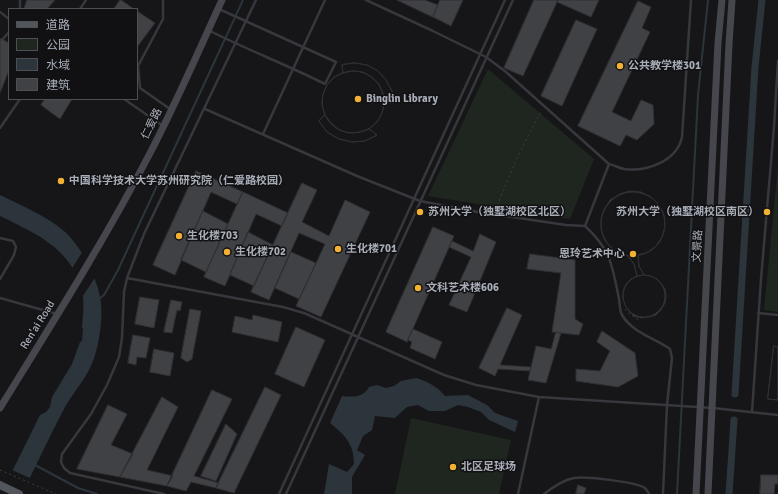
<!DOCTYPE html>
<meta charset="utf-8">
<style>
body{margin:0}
#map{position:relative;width:778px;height:494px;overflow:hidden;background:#161618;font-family:Signika,"Noto Sans SC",sans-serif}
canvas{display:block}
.legend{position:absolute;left:8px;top:8px;width:130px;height:92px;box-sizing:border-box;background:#111113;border:1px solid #4d4f55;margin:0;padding:5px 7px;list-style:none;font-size:12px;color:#a8adb8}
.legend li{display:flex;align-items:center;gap:8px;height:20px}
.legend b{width:20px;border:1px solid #4d4f55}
</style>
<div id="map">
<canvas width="778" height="494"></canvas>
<ul class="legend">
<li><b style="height:5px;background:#53555c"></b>道路</li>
<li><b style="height:11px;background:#1e261f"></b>公园</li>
<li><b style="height:11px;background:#2c353c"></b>水域</li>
<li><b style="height:11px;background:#404145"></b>建筑</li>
</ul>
</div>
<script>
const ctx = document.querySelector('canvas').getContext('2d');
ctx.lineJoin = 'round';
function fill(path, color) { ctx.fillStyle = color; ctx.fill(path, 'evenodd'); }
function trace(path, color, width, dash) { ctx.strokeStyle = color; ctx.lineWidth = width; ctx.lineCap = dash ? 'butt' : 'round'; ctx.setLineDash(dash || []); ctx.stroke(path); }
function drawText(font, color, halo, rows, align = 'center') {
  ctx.font = font + ' Signika,"Noto Sans SC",sans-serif'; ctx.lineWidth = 3; ctx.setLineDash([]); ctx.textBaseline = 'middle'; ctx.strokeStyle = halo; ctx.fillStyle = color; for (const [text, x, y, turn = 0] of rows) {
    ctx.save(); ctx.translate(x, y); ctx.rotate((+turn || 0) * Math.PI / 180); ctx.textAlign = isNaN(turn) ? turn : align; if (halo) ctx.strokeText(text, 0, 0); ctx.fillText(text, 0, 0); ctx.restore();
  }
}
fill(new Path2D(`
 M488 69 594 159 570 219 428 196Z
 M778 166V312L764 310Z
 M411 418 511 440 499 494H395Z`), '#1e261f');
fill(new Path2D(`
 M0 195C22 206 45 215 64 231 80 245 96 275 100 297 104 315 99 349 91 366 84 381 72 394 64 409 49 437 36 466 22 494H1L40 415 46 412 50 407 52 397 72 364 80 342 82 341 83 329 82 327C83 317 84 306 83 296 75 250 37 234 0 216Z
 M416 378C428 382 437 386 445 396L468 395 487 405 495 413 518 421 515 432 489 420 481 412 468 407 458 405 445 411H429L418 405 407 407 395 418 375 416 372 430 363 436 357 450 365 455 352 477V494H324L329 464 347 472 354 464C354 444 345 435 330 423L342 396C353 397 363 398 369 387L377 385 386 388 394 386 401 381Z`), '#2c353c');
fill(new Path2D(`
 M83 251 96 276 81 299 77 280 71 270Z
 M12 470 30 478 22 494H1Z`), '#161618');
trace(new Path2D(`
 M99 299 104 295 118 270 243 0
 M35 465 78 488 97 494
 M677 494 698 95 708 0`), '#2c353c', 2);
trace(new Path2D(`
 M735 394 755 67 762 0
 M729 494 734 420`), '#2c353c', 7);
const building = new Path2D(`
 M27 0H55L47 9H24Z
 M120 0H121L134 9H114Z
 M397 0H425L438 5 433 17Z
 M440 0H463L451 26 433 17Z
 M534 0H558L523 76 504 68Z
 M558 0H599L591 17 557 2Z
 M638 1 651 7 642 28 650 32 612 112 631 121 641 100 653 105 654 124 637 140 626 135 620 146 578 126Z
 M137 11 155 23 137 47Z
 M576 20 597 29 562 106 541 96Z
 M2 39 9 43V70L0 93V41Z
 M355 63 367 65 378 71 386 80 392 91 394 103H384L382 113 377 122 369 129 377 135 365 141 352 142 339 139 327 132 319 121 325 115 322 105 323 94 327 85 334 77 343 73 342 65Z
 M355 63 367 65 378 71 386 80 392 91 394 103H384L383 93 379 84 372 77 363 72 353 71 343 73 342 65Z
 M322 102a31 31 0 1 1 62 0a31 31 0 1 1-62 0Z
 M45 99H72L60 119 41 105Z
 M325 115 331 123 339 130 349 133 359 132 369 129 377 135 365 141 352 142 339 139 327 132 319 121Z
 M196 171 243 192 237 204 211 192 175 275 153 265Z
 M302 183 317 190 302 222 329 236 345 200 370 212 321 317 296 306 325 244 299 233 269 300 251 292Z
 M630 191 641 192 651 197 659 205 664 215 665 226 662 237 656 246 648 252 638 255 639 266 644 275 650 276 657 279 661 283 665 289 666 296 665 303 661 310 656 315 649 317 641 318 634 316 629 311 625 305 623 298V291L626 284 631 279 637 276 634 264 628 256 618 253 610 247 604 239 601 229V219L604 209 610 200 620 194Z
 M601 224a32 32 0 1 1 64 0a32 32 0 1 1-64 0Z
 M243 192 288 213 282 226 256 214 225 286 204 277Z
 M203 211 228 224 206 272 181 260Z
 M433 227 454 236 407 342 386 332Z
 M248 232 273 245 254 286 230 275Z
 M480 234 496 242 467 312 449 305 471 257 449 247 452 241 473 251Z
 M291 252 316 263 299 299 275 288Z
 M530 254 575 260V319L583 324 579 335 552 332 561 273 527 269Z
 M638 255 639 266 644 275 637 276 634 264 628 256Z
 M623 296a21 21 0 1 1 42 0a21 21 0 1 1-42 0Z
 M140 297 159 300 154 328 135 324Z
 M171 300 182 302 180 311 177 310 172 333 164 332Z
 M507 308 522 315 500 365 531 367 530 371 498 369 495 376 479 368Z
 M190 309 201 311 192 359 187 362 181 358Z
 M253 315 282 322 278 342 232 332 235 316 252 320Z
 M296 327 325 340 304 387 275 374Z
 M413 329 442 342 435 359 410 348 412 342 408 340Z
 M602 331 635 353 638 376 618 387 576 381V369L600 371 610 351 597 342Z
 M556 332 561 333 546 383 528 380 536 346 551 349Z
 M133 335 150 338 146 358 137 357 136 365 128 363Z
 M774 346 778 347V400L768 399Z
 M774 346 778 347V400L768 399Z
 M154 349 174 353 170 376 150 372Z
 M265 387 281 395 234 493 216 488Z
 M212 390 232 399 194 476 219 483 216 488 191 482 186 491 167 486Z
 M162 397 178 407 147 470 173 476 167 486 120 477Z
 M108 405 127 414 111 445 133 454 120 477 77 469Z
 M226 424 237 434 216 481 201 476Z
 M761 475H778V484H775L774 494H760Z
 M578 485 586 488 584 494H576Z`);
fill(building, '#404145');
trace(building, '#303034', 1);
trace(new Path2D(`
 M496 210C508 176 524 142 542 110
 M625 309 627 312 640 321
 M0 470 56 494`), '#3d3f44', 1, [2, 3]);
trace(new Path2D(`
 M163 0V19L138 66 140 88 170 109
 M366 0 433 31 486 57 506 72 609 164
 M20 9V0
 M80 9 86 0
 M0 12 9 19
 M210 31C248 50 287 65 325 84L336 62 219 9
 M0 40 3 39 9 32
 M124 99 163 126
 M205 109 357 176 420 201 478 212 566 225 585 226
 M0 128 20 99
 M263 134 325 0
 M0 238 13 241 16 247 14 255 0 279
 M127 278 283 307 304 313 444 375 476 385 539 397 713 408 778 415
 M0 298 57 314
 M758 313 778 315
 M752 412 761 279 774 127 778 61
 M164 494 70 473 64 468 61 462 62 454 91 414 107 385 119 357 122 338 124 292 127 278 144 234 256 0
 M279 494 505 0
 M286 494 513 0
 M518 494 539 397
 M544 494C553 487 563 480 574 478 585 476 634 482 643 487 646 488 648 492 649 494
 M663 494 667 405 672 358 670 349C654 338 632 332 622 315 619 310 620 300 618 294 612 263 609 248 585 226L609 164C614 165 619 168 624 169 647 172 677 161 682 137L691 0`), '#37383d', 2.5);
trace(new Path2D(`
 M0 408C51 325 103 243 148 157 175 106 198 52 222 0
 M696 494 718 43 722 0
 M708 494 729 44 732 0`), '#45474d', 7);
trace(new Path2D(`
 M0 485 19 494`), '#53555c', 8);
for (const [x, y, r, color] of [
 [620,66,4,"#f2b134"],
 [358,99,4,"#f2b134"],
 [61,181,4,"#f2b134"],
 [420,212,4,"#f2b134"],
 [767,212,4,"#f2b134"],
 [179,236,4,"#f2b134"],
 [338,249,4,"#f2b134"],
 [227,252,4,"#f2b134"],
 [633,254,4,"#f2b134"],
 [418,288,4,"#f2b134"],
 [453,467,4,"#f2b134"]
]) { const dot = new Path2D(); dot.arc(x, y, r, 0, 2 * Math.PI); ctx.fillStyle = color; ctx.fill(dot); trace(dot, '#111113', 1.5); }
drawText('bold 11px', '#a8adb8', '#111113', [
 ["公共教学楼301",628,66],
 ["Binglin Library",366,99],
 ["中国科学技术大学苏州研究院（仁爱路校园）",69,181],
 ["苏州大学（独墅湖校区北区）",428,212],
 ["苏州大学（独墅湖校区南区）",759,212,"right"],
 ["生化楼703",187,236],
 ["生化楼701",346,249],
 ["生化楼702",235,252],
 ["恩玲艺术中心",625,254,"right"],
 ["文科艺术楼606",426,288],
 ["北区足球场",461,467]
], 'left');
drawText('11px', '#a8adb8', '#111113', [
 ["仁爱路",152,124,-64],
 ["文景路",698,246,-87],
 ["Ren'ai Road",38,325,-58]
]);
</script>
